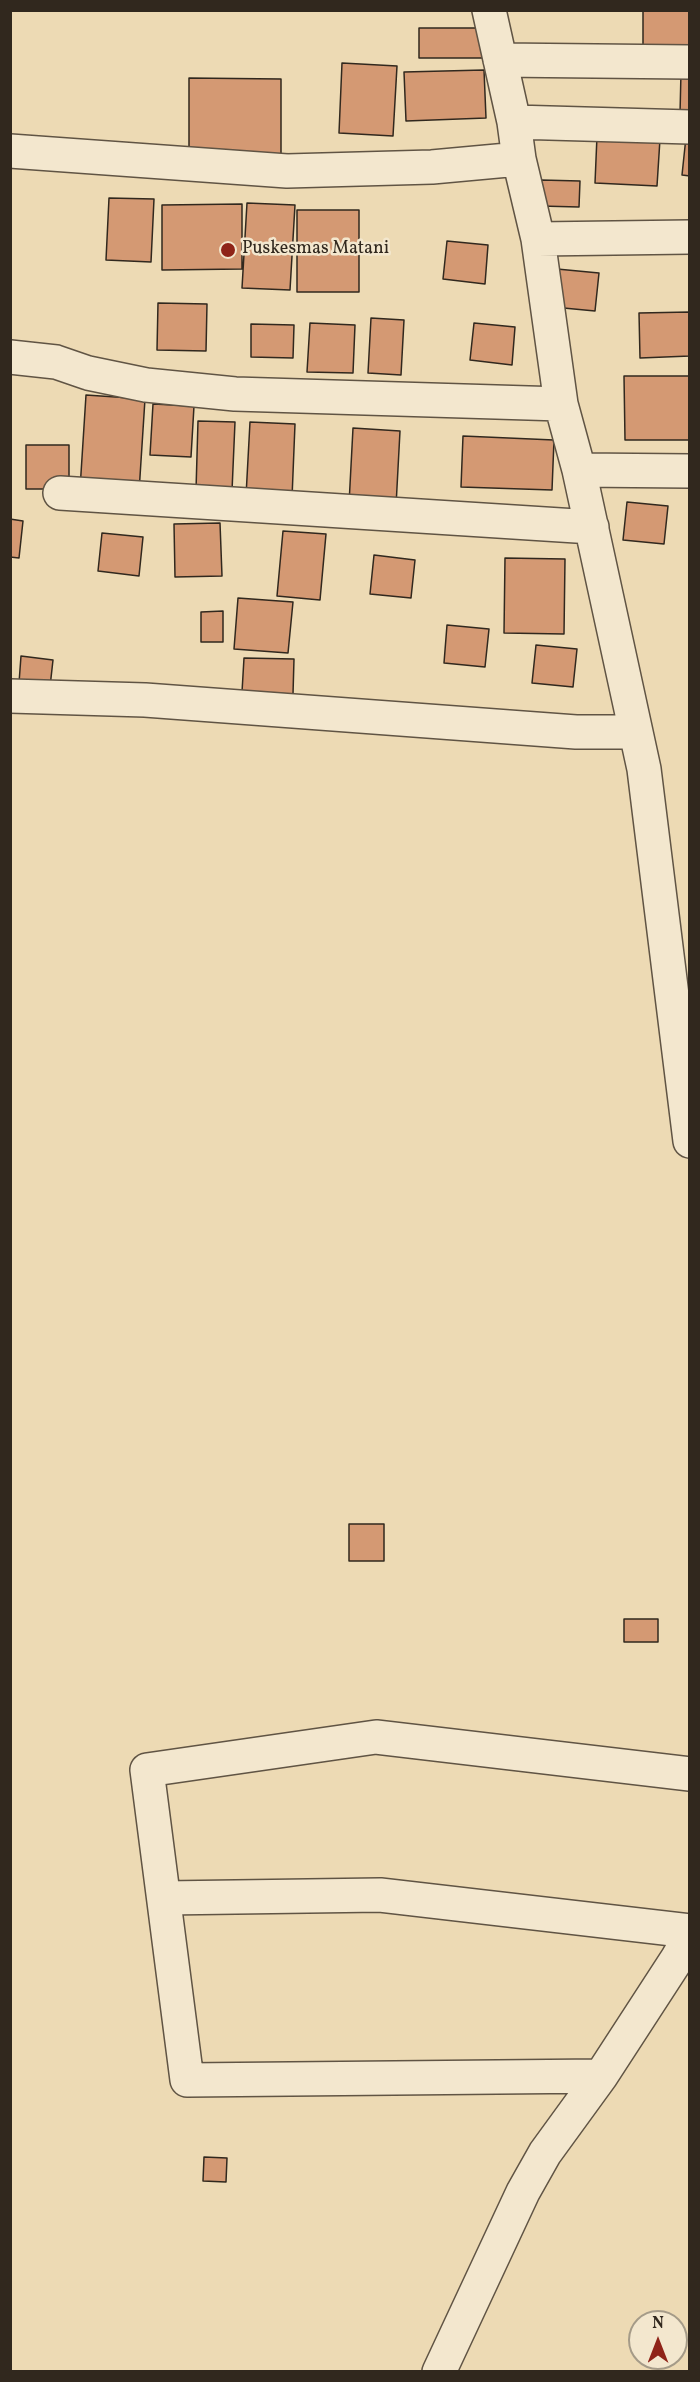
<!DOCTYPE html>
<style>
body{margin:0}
#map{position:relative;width:700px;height:2382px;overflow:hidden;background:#eddab4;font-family:Vollkorn,serif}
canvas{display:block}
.frame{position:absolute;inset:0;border:12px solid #31281e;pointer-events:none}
.north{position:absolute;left:628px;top:2310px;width:60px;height:60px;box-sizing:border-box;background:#f3e7ce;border:2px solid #a59b88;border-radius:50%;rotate:0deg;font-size:16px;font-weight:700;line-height:24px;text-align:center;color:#31281e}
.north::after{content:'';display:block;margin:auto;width:21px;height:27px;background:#8f2418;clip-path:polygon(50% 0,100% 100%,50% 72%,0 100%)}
</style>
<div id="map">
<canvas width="700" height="2382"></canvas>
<div class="frame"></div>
<div class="north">N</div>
</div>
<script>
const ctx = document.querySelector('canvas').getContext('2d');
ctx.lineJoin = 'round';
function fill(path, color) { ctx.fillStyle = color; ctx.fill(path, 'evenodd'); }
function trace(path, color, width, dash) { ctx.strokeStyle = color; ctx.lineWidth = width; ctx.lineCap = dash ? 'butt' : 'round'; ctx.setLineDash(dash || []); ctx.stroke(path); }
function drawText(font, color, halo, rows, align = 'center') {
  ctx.font = font + ' Vollkorn,serif'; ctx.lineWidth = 5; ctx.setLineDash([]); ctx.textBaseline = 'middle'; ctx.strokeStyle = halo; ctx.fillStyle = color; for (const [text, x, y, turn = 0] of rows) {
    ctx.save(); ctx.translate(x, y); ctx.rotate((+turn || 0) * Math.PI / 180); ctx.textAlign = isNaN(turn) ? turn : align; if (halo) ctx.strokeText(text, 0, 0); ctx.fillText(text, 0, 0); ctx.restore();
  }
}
const building = new Path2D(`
 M643 10H690V47L643 46Z
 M419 28H487V58H419Z
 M342 63 397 66 393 136 339 133Z
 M484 70 486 118 406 121 404 72Z
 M681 72H690V114H680Z
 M189 78 281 79V156H189Z
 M597 136 660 139 657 186 595 183Z
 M686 137H690V176L682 175Z
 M541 180 580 181 579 207 540 206Z
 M109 198 154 199 151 262 106 260Z
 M247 203 295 205 290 290 242 288Z
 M242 204V269L162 270V205Z
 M297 210H359V292H297Z
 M447 241 488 245 485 284 443 279Z
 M557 269 599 273 595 311 553 307Z
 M158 303 207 304 206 351 157 350Z
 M690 312V356L640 358 639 313Z
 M371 318 404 320 401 375 368 373Z
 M310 323 355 325 353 373 307 372Z
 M474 323 515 327 512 365 470 360Z
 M251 324 294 325 293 358 251 357Z
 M624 376H690V440H625Z
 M86 395 145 399 139 492 80 489Z
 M153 404 194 406 191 457 150 455Z
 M198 421 235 422 232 491 196 490Z
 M250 422 295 424 292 498 246 496Z
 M353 428 400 431 396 506 349 504Z
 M463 436 554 440 552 490 461 487Z
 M26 445H69V489H26Z
 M627 502 668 506 664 544 623 540Z
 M10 519 23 521 19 558 10 557Z
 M220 523 222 576 175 577 174 524Z
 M283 531 326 534 320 600 277 596Z
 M102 533 143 537 139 576 98 571Z
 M374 555 415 560 411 598 370 594Z
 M505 558 565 559 564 634 504 633Z
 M238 598 293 602 288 653 234 649Z
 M223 611V642H201V612Z
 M447 625 489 629 485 667 444 663Z
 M536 645 577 649 573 687 532 683Z
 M21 656 53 660 50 687 19 683Z
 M244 658 294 659 293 694 242 692Z
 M349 1524H384V1561H349Z
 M624 1619H658V1642H624Z
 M204 2157 227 2158 226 2182 203 2181Z`);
fill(building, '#d49973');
trace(building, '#31281e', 1.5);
const street = new Path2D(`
 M500 60 690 62
 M514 122 690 127
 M10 151 287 171 432 167 519 159 514 122 489 10
 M519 159 538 239 561 404 579 470 644 769 690 1141
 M538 239 690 237
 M10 357 56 362 88 373 146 385 235 394 561 404
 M579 470 690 471
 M60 493 592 527
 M10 696 145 700 576 732H636
 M164 1898 380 1895 690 1931
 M601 2076 187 2080 147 1770 376 1737 690 1774
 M439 2372 523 2192 545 2153 601 2076 677 1959 690 1936`);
trace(street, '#605444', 36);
trace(street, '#f3e7ce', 33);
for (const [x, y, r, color] of [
 [228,250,8,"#8f2418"]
]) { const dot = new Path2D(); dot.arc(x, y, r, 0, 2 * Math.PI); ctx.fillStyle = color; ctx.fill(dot); trace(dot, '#f3e7ce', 2); }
drawText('18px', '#31281e', '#f3e7ce', [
 ["Puskesmas Matani",242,250]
], 'left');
</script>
